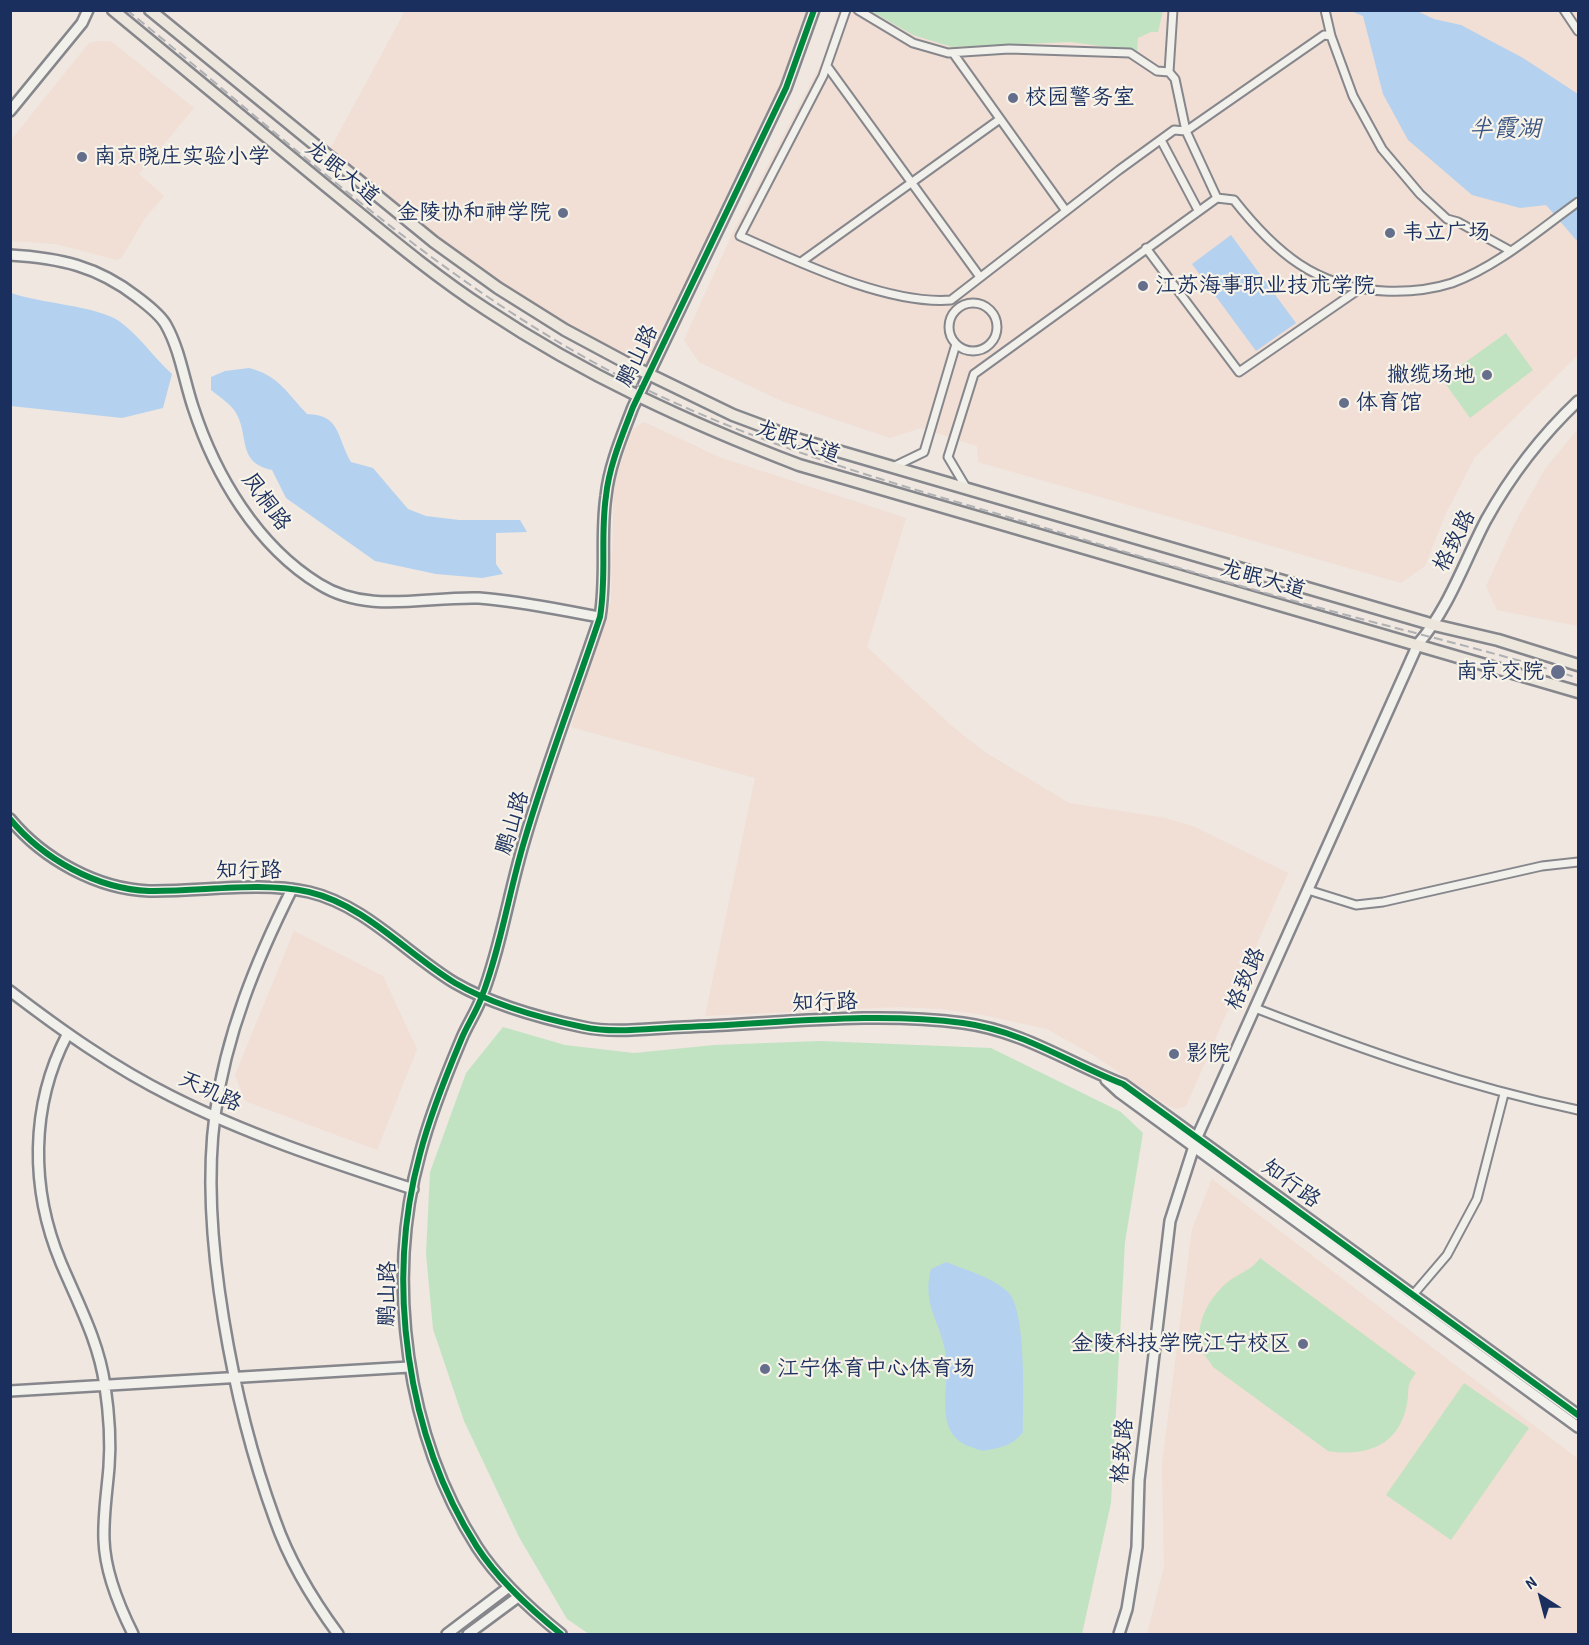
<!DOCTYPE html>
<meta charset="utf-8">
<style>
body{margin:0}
#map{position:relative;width:1589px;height:1645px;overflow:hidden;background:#efe7e0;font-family:"Patrick Hand",sans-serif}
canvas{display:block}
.frame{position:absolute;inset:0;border:12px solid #1b2f5e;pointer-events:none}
.north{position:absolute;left:1511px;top:1567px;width:60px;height:60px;-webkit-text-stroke:4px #f7f3e8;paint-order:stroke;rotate:324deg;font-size:16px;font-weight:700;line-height:24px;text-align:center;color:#1b2f5e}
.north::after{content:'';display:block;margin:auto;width:21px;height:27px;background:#1b2f5e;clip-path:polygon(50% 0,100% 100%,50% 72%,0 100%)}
</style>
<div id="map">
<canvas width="1589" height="1645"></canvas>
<div class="frame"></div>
<div class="north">N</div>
</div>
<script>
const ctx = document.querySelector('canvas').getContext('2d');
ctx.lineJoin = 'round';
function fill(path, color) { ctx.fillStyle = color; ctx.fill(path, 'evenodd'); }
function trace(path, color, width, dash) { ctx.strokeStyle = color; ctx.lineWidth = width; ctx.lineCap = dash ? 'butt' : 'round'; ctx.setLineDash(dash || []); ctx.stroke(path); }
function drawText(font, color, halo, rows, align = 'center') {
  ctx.font = font + ' "Patrick Hand","LXGW WenKai TC",sans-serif'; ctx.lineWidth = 4.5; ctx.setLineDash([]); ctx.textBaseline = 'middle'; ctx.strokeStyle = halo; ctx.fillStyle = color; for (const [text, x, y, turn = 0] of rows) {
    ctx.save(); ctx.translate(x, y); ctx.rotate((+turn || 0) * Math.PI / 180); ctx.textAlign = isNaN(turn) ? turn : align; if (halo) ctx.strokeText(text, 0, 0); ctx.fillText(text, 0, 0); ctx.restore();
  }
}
fill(new Path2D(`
 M405 11H814L811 25 649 374 498 288 327 155Z
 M838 11H1578V355L1475 457 1446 513 1425 566 1401 583 978 462 977 446 921 428 890 438 784 402 699 362 684 340 733 232 822 62Z
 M99 41 112 42 194 108 139 174 164 196 145 218 122 257 117 260 56 244 11 241V140L89 43Z
 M644 422 719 457 906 518 867 647 953 727 985 752 1069 803 1166 818 1195 827 1288 873 1186 1106 1176 1109 1168 1106 1095 1056 1047 1029 983 1015 941 1009 897 1007 705 1016 755 778 571 727 611 600 614 481 633 429Z
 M1578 429V626L1497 610 1486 586 1517 519 1545 469Z
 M294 931 383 976 417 1049 377 1150 245 1101 235 1075Z
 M1212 1179 1578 1459V1634H1147L1164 1567 1162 1464 1192 1229Z`), '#f1ded4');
fill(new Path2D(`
 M871 11H1163L1158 32H1151L1138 38 1137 51 1070 42 952 47 913 35Z
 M1506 333 1533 370 1470 418 1442 379Z
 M503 1027 565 1045 634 1053 714 1045 820 1041 991 1048 1121 1112 1143 1133 1125 1242 1111 1503 1082 1634H589L567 1619 519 1537 464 1421 433 1329 426 1254 430 1172 466 1073Z
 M1260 1258 1416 1373C1405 1387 1410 1389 1407 1404 1399 1446 1366 1457 1328 1451L1213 1367C1210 1362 1205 1356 1202 1351 1192 1324 1212 1291 1235 1277 1246 1270 1252 1269 1260 1258Z
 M1464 1383 1529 1428 1451 1540 1386 1495Z`), '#c2e3c2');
fill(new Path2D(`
 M1351 11H1417L1434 19 1461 25 1523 58 1578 94V242L1546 205 1520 208 1472 195 1408 140 1383 94 1363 16Z
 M1231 235 1296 323 1256 351 1192 264Z
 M11 293C39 303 97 306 119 321 139 335 154 358 172 374L163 408 122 418 11 406Z
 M249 368C278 375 287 393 307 414 341 415 336 436 351 462L373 468 408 509 426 516 459 520H520L527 532 496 533V564L503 574 482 578 436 574 375 561 286 498 272 470C235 462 251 434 234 410 228 402 218 396 211 390V377L225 371Z
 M946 1262C966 1270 992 1277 1008 1292 1027 1310 1023 1404 1023 1432 1013 1445 1004 1447 988 1450 982 1452 977 1449 971 1447 932 1434 950 1387 946 1357 942 1323 921 1306 931 1269Z`), '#b4d2ef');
const street = new Path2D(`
 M846 10 823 76 740 236C799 262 887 305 951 300L1119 170 1174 130 1186 131 1175 79 1169 72 1173 10
 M858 10 913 43 948 53 1009 49 1130 53 1157 71 1169 72
 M1325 10 1331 36 1353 96 1382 149 1420 194 1447 219 1458 222 1509 250
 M1564 10 1578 31
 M1331 36 1324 35 1186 131 1217 198 1234 200C1275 252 1316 288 1384 291 1406 292 1430 290 1452 283 1498 266 1539 230 1578 202
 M953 53 1066 211
 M827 66 980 277
 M1161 140 1198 210
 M1146 248 1239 372 1358 290
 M801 262 1000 119
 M949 327a24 24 0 1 1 48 0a24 24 0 1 1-48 0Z
 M893 467 924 452 956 344
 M967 489 948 457 974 374 1217 198
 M1308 890 1356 905 1383 902 1542 866 1578 862
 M1255 1008C1363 1050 1464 1086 1578 1110
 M1412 1296 1447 1255 1477 1199 1504 1094`);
const secondary = new Path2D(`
 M10 111 82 23 88 10
 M10 255C60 258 97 266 137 297 146 304 160 314 166 325 180 350 184 380 193 407 215 475 257 546 319 584 368 615 426 596 479 598 520 601 560 610 600 617
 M10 819C43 859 97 889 149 891 202 892 257 881 309 892 365 905 407 954 455 983 493 1005 540 1018 583 1027 615 1034 652 1028 684 1027 776 1024 872 1011 963 1023 1023 1031 1069 1063 1123 1084L1578 1415
 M292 889C256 961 226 1034 215 1115 199 1233 234 1408 275 1520 289 1560 313 1600 338 1634
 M10 991C61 1030 113 1067 171 1096 248 1135 331 1162 413 1189
 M67 1035C30 1106 30 1189 61 1263 78 1303 99 1342 105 1386 109 1413 111 1441 109 1467 107 1492 103 1515 104 1540 105 1573 119 1606 133 1634
 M1106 1080 1119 1092 1578 1427
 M10 1391 409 1367
 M447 1634 509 1587
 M468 1634 518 1597
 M561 1634C530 1609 499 1581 477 1547 406 1436 385 1282 420 1154 430 1115 445 1078 461 1040 467 1025 477 1011 482 996 501 946 509 892 524 842 546 766 575 692 600 617 607 575 600 537 606 496 609 466 622 436 633 407L786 88 814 10
 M1119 1634 1127 1609 1137 1547 1139 1480 1170 1221 1197 1137 1418 644C1449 608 1464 562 1486 520 1511 475 1540 437 1578 401`);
const primary = new Path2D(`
 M113 10C184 69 255 127 326 186 379 229 430 273 487 310 585 375 689 423 799 465L1578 692
 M150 10 434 242 498 288 565 330 634 367 733 415 800 440 1434 625 1498 640 1578 665`);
trace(street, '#86878c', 11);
trace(secondary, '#86878c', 14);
trace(primary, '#86878c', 15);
trace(street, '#f2f0eb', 7);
trace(secondary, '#f2f0eb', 9);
trace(primary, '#ece6dd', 10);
trace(new Path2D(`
 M127 10C279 133 424 269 595 363 722 433 860 474 998 514 1110 547 1222 582 1335 612 1417 634 1498 653 1578 678`), '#b0b1b3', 2, [9, 4.5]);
trace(new Path2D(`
 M10 819C43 859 97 889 149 891 202 892 257 881 309 892 365 905 407 954 455 983 493 1005 540 1018 583 1027 615 1034 652 1028 684 1027 776 1024 872 1011 963 1023 1023 1031 1069 1063 1123 1084L1578 1415
 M561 1634C530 1609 499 1581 477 1547 406 1436 385 1282 420 1154 430 1115 445 1078 461 1040 467 1025 477 1011 482 996 501 946 509 892 524 842 546 766 575 692 600 617 607 575 600 537 606 496 609 466 622 436 633 407L786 88 814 10`), '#00873e', 6);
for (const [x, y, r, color] of [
 [1013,98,6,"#656f8c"],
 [82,157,6,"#656f8c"],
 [563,213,6,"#656f8c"],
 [1390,233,6,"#656f8c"],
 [1143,286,6,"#656f8c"],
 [1487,375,6,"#656f8c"],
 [1344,403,6,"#656f8c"],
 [1558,672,8,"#656f8c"],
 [1174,1054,6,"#656f8c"],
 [1303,1344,6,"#656f8c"],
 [765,1369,6,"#656f8c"]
]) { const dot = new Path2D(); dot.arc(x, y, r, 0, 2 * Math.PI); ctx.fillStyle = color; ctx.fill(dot); trace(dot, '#f7f3e8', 2); }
drawText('22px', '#1b2f5e', '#f7f3e8', [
 ["校园警务室",1025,98],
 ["南京晓庄实验小学",94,157],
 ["金陵协和神学院",551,213,"right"],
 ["韦立广场",1402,233],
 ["江苏海事职业技术学院",1155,286],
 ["撇缆场地",1475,375,"right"],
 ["体育馆",1356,403],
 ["南京交院",1544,672,"right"],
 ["影院",1186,1054],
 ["金陵科技学院江宁校区",1291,1344,"right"],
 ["江宁体育中心体育场",777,1369]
], 'left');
drawText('22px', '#1b2f5e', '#f7f3e8', [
 ["龙眠大道",342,173,39],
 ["鹏山路",638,356,-64],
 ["龙眠大道",798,442,19],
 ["凤桐路",266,502,54],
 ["格致路",1455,541,-63],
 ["龙眠大道",1263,580,16],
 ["鹏山路",513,823,-73],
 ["知行路",249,871],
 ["格致路",1246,979,-66],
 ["知行路",825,1003,-2],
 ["天玑路",210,1092,25],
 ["知行路",1291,1184,36],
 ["鹏山路",388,1294,-89],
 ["格致路",1123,1451,-85]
]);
drawText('italic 24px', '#3b5684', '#f7f3e8', [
 ["半霞湖",1505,130]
]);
</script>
